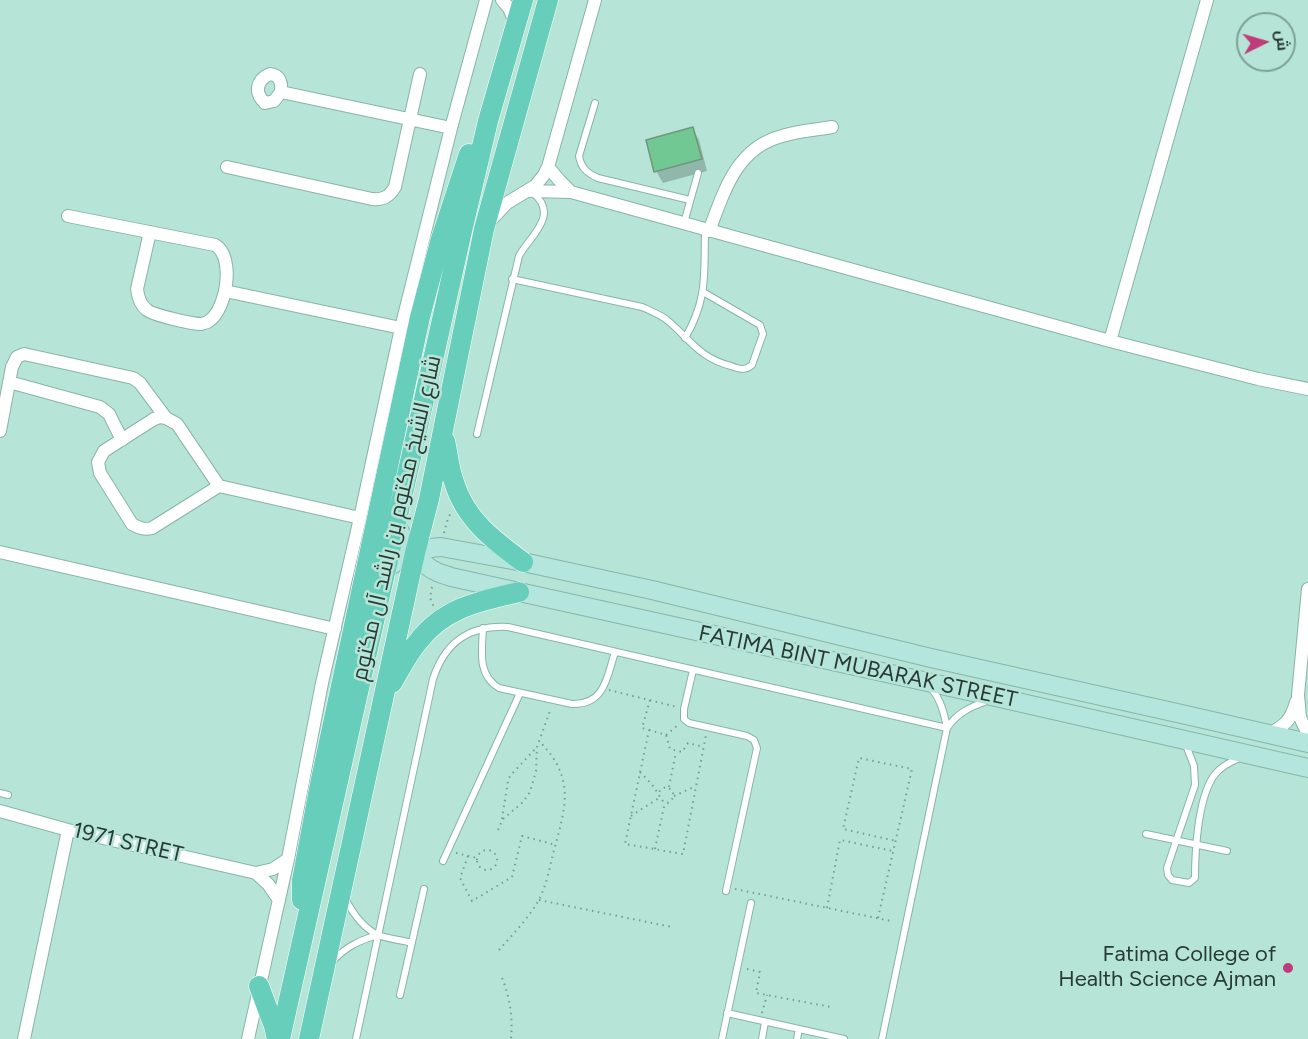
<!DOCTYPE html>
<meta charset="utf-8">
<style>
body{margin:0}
#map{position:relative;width:1308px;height:1039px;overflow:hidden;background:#b6e5d7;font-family:Figtree,Cairo,sans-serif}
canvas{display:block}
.north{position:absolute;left:1236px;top:12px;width:60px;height:60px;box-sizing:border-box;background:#b6e5d7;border:2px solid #7da196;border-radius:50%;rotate:85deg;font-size:16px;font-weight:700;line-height:24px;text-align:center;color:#273a35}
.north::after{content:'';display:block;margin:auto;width:21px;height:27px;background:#c13b7b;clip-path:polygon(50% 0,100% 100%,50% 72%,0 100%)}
</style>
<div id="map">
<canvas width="1308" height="1039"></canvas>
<div class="north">ش</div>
</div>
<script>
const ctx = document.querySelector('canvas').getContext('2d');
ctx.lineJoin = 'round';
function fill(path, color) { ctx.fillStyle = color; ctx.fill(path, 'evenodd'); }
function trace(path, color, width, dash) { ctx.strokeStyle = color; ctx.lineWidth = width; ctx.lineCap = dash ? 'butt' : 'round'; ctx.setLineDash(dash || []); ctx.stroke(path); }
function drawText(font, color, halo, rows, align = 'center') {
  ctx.font = font + ' Figtree,Cairo,sans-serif'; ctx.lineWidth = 5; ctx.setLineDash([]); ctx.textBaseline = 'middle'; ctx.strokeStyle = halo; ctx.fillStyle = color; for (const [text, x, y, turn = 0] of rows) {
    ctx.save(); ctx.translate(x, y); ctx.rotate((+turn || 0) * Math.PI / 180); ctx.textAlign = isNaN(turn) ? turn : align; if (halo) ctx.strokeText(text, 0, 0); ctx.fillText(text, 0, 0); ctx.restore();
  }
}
fill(new Path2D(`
 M692 128 699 140 707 171 663 183 656 171Z`), '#0003');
const building = new Path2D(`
 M693 127 702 159 654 172 646 140Z`);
fill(building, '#72c893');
trace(building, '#72957d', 1.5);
const lane = new Path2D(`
 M595 103 579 156C581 168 587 173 598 178L690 200
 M684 223 698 173
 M512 279 642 307C651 311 659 314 667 320 690 339 699 358 731 366 739 369 745 371 752 365L763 334 760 325 703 292
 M685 338C708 299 704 273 705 230
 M477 434 519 256C530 236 560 215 533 193
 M483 628C482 650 477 675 499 688L572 704C605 705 607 677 615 652
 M693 670 684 709V719L689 723 747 736 754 740 757 748 726 891
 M947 728C957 713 970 707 987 701
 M1186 745 1194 766 1195 785 1167 868 1168 875 1172 880 1189 883 1195 878C1195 850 1198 794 1216 773 1222 766 1230 762 1239 758
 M0 793 8 795
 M1146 834 1227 851
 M443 861 520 693
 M345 898C352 912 363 928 378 935 388 939 401 940 412 943
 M332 962C345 947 360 940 378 935
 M400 995 424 889
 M727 1013 844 1039
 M356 1039 433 679C445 642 469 625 508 627L947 728
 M722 1039 751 903
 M762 1039 765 1022
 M797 1039 799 1029
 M882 1039 947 728C944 713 941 700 931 688`);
const street = new Path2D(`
 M502 0 509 8 516 25
 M270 74C280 75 282 83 281 92L274 101 265 103C254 93 256 80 270 74Z
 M281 92 451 128
 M227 167 372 199C383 200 389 197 395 187L420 74
 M548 167 559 180 571 192
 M530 191 571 192 1110 341 1258 379 1308 389
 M68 216 215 245C235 256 227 309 209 321 207 323 204 323 201 324 192 324 153 315 147 310 140 305 138 297 137 289L150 232
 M488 223 507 203 535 186 544 175 548 167 595 0
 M709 231C724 192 736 148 782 136 798 131 815 130 832 127
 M225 291 401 328
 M1110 341 1207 0
 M9 382 100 407 109 414 122 440
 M160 417 166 418 177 424 219 486 152 528C144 530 139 528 132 524L100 473 98 462 104 451 154 419Z
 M0 431 12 367 17 357 24 354 133 378 140 383 166 418
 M219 486 360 518
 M0 552 335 629
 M1308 589 1298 695 1300 717 1303 724 1308 733
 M1268 735C1285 725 1291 721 1296 702
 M0 811 68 830 256 873 273 869 288 859
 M256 873 268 884 279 900
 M24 1039 68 830
 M248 1039 288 859 322 683 360 518 401 328 451 128 486 0`);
const secondary = new Path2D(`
 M396 524C403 540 420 565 437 572 441 574 446 575 451 577L1000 698 1308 768
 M386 569C402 557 421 548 441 547L523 562 652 590 931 658 1186 715 1308 743`);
const primary = new Path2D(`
 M445 441C448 454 449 469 454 482 465 519 493 540 523 562
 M392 683C400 670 407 655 417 643 443 608 479 601 519 592
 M302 900V880L320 784 420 317 440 242 469 154
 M259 986 274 1026 277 1039
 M280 1039 462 231 488 121 523 0
 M309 1039 415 553 429 499 484 229 548 0`);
trace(lane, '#87b5a8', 8);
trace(street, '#87b5a8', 14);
trace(secondary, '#87b5a8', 20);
trace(primary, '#fff', 21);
trace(new Path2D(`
 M444 533 448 518 451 513
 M432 587 430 598 434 607
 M609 690 677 707
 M650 700 642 728 649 730 625 844 683 854 706 735
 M649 730 666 735 670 749 682 752 688 743 704 747
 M666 735 678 725
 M640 772C646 778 653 785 657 792 662 800 666 810 674 796L672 790 666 787 660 790 659 793
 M669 787 676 752
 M674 796 696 786
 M631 816 659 798
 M502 819 508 781 510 776 537 747
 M498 830 503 819 523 802 530 792 536 771 537 747 551 708
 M655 849 665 802
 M477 860a10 10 0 1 1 20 0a10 10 0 1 1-20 0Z
 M456 853 477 858
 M468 856 460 878 472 901 512 877 522 836 556 845
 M735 889 891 921
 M539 900 672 927
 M827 908 840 840 893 851
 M878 918 912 769 859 758 843 829 896 841
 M499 950C512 935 527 920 537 903 546 888 549 870 553 854 565 809 577 779 539 741
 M747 969 760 972 756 993 831 1007
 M502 978C510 998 513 1017 511 1039
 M762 1013 767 995`), '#799c92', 2, [1.5, 4.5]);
trace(lane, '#fff', 6);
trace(street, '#fff', 12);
trace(secondary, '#b4e6de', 18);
trace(primary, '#68cebc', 20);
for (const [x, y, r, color] of [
 [1288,968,6,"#c13b7b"]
]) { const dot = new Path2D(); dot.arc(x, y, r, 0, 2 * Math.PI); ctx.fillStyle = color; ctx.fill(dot); trace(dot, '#b6e5d7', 2); }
drawText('22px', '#273a35', '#b6e5d7', [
 ["شارع الشيخ مكتوم بن راشد آل مكتوم",397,518,-77],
 ["FATIMA BINT MUBARAK STREET",858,667,12],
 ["1971 STRET",128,843,13]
]);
drawText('22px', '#273a35', '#b6e5d7', [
 ["Fatima College of",1276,955],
 ["Health Science Ajman",1276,980]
], 'right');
</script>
